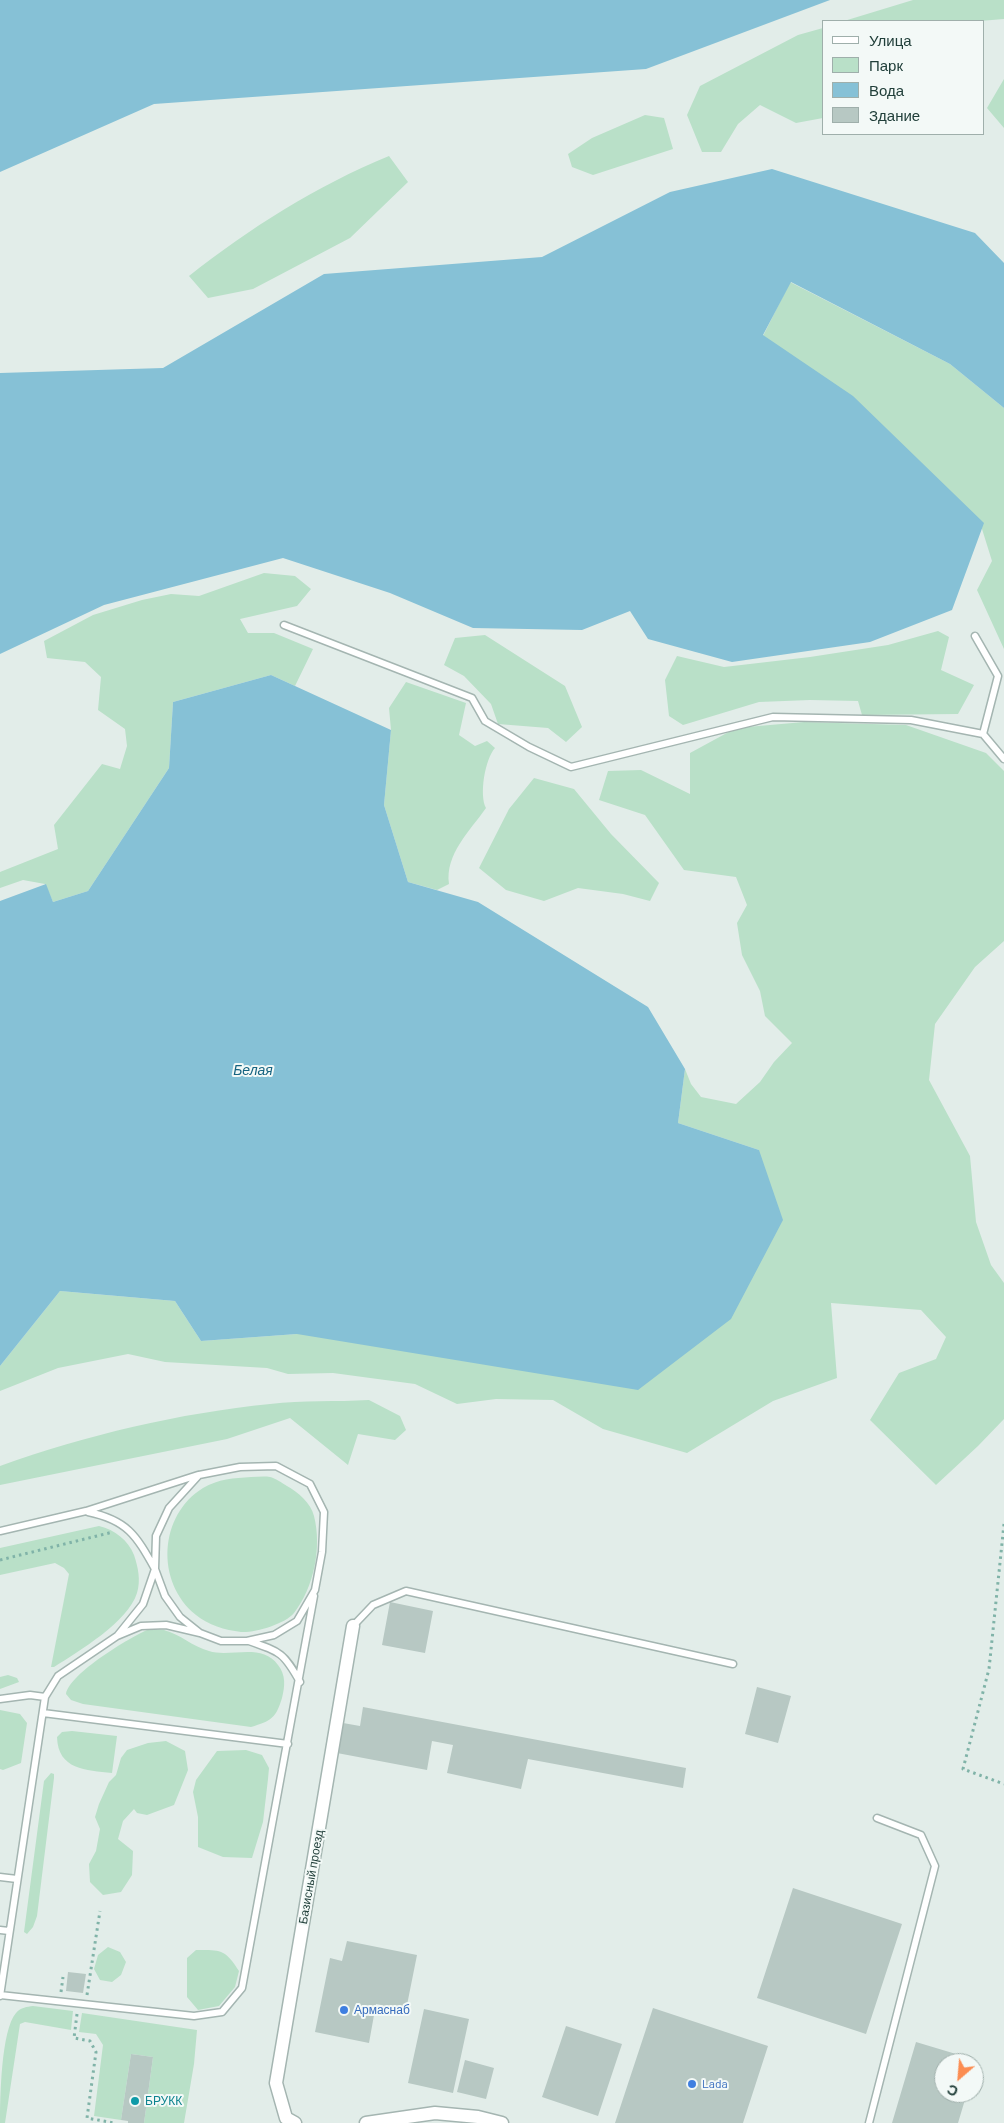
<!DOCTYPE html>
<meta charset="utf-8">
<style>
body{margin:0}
#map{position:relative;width:1004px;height:2123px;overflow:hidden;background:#e2ede9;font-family:Barlow,sans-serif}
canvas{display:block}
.legend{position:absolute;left:822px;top:20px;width:162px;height:115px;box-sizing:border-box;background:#f3f9f7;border:1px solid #9fafab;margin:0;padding:6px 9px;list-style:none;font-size:15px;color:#213f3a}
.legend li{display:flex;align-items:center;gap:10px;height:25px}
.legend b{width:25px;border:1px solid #9fafab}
.north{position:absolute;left:934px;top:2053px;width:50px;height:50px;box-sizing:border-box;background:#f3f9f7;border:1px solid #9fafab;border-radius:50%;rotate:207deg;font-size:14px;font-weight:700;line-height:20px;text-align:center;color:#213f3a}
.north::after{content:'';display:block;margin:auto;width:18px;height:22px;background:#fb8d52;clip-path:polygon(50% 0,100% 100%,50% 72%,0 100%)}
</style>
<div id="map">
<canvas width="1004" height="2123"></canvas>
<ul class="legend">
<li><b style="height:6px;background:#fff"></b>Улица</li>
<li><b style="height:14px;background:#b9e0c8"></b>Парк</li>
<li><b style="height:14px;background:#86c1d6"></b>Вода</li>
<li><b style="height:14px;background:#b7c8c3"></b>Здание</li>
</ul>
<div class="north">С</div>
</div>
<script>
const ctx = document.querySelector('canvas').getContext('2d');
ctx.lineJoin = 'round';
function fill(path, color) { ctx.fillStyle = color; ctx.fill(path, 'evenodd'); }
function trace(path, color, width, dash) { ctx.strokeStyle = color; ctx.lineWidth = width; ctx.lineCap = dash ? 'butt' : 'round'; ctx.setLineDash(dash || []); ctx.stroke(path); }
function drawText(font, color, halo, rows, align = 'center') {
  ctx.font = font + ' Barlow,sans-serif'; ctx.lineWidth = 4; ctx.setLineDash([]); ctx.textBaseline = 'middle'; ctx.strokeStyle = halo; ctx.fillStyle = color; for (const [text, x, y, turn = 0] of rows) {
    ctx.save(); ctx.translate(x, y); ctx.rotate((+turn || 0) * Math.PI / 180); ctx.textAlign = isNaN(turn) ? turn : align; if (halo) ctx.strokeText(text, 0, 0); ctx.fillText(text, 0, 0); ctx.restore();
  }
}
fill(new Path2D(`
 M913 0H1004V19L980 21H844Z
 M823 28V118L796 123 760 105 738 124 721 152H702L687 115 700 86 798 35Z
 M1004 79V128L987 108Z
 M645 115 664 118 673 149 593 175 572 167 568 154 592 138Z
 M389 156 408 182 350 238 253 289 208 298 189 276C250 228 316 186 389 156Z
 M790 282 950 364 1004 408V649L977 590 992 561 982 529 763 336Z
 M264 573 295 576 311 589 297 606 240 619 248 633H274L313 649 295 686 271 675 173 702 169 768 88 891 53 902 45 884 23 880 0 888V872L58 849 54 825 102 764 120 769 127 746 125 729 98 710 101 677 85 662 47 658 44 641 93 615 142 600 171 594 199 596Z
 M938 631 949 637 941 670 974 685 958 714 862 715 858 701 810 700 759 702 683 725 669 716 665 680 677 656 724 667 810 657 888 645Z
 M485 635 565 686 582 727 566 742 548 728 498 724 491 704 464 676 444 665 455 638Z
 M406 682 466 703 459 735 475 746 487 741 495 748C485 759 479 795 486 808 470 831 445 854 449 884L437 890 408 882 384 805 391 730 389 708Z
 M804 722 906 725 986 753 1004 771V941L975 967 935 1024 929 1080 970 1156 976 1222 991 1265 1004 1283V1419L978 1446 936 1485 870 1420 899 1373 936 1359 946 1337 921 1310 831 1303 837 1378 773 1401 687 1453 603 1429 553 1400 496 1399 457 1404 415 1384 333 1373 288 1374 267 1368 165 1362 128 1354 58 1368 0 1391V1366L60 1291 175 1301 201 1341 297 1334 759 1150 678 1123 685 1069 691 1084 701 1097 736 1104 760 1082 774 1062 792 1043 765 1016 760 991 742 955 737 923 747 905 736 877 684 870 645 815 599 800 608 771 641 770 690 794V753L736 728Z
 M534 778 574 789 611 834 659 883 650 901 623 894 578 888 544 901 506 890 479 868 509 809Z
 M369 1400 400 1416 406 1430 395 1440 358 1434 348 1465 290 1418 227 1439 0 1485V1466C86 1435 180 1413 270 1404 303 1400 336 1402 369 1400Z
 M251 1477C257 1477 264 1476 270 1477 275 1478 282 1483 287 1486 298 1492 311 1503 314 1516 322 1548 314 1587 294 1613 285 1624 255 1633 241 1632 225 1630 208 1625 196 1615 155 1582 159 1515 203 1488 218 1479 234 1478 251 1477Z
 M99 1526C115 1530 128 1540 134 1555 138 1567 141 1580 137 1593 128 1622 79 1651 54 1667H51L69 1574 64 1568 55 1563 0 1575V1548Z
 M149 1629C153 1630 159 1629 164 1630 180 1634 193 1647 209 1651 230 1658 262 1642 278 1665 286 1675 285 1686 282 1698 276 1718 271 1721 251 1727L83 1704 71 1700 66 1694C70 1673 129 1638 149 1629Z
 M8 1675 17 1678 19 1682 0 1689V1677Z
 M0 1710 20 1714 27 1723 21 1763 3 1770 0 1769Z
 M72 1731 117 1736 112 1773C86 1770 58 1770 57 1737L62 1732Z
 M166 1741 185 1751 188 1770 174 1805 147 1815 137 1813 134 1809 123 1821 118 1839 133 1851 132 1875 121 1892 103 1895 90 1882 89 1864 96 1851 100 1829 95 1817 99 1804 109 1782 116 1775 121 1758 127 1750 148 1743Z
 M246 1750 262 1755 269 1768 268 1779 263 1822 252 1858 223 1857 198 1847V1817L193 1792 196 1780 217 1751Z
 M51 1773 54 1774V1778L37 1916 33 1927 27 1934 24 1932 44 1781Z
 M108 1947 120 1952 126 1962 121 1975 112 1982 100 1980 94 1969 98 1955Z
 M196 1950C221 1950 225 1949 239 1971L235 1987 219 2006 198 2010 187 1997V1958Z
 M33 2006 73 2011 71 2030 25 2022 20 2024 5 2123H0C0 2099 1 2030 16 2013 21 2007 27 2007 33 2006Z
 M82 2013 197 2030 194 2064 184 2123H144L153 2057 131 2054 121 2120 94 2116 103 2045 96 2034 79 2032Z`), '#b9e0c8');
fill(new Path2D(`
 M0 0H830L646 69 154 104 0 172Z
 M772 169 975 233 1004 263V408L950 364 791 282 763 335 853 396 984 523 952 610 870 642 732 662 648 639 630 611 582 630 473 628 390 593 283 558 104 605 0 654V373L163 368 324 274 542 257 670 192Z
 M271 675 391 730 384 805 408 882 478 902 648 1007 685 1069 678 1123 759 1150 783 1220 731 1319 638 1390 297 1334 201 1341 175 1301 60 1291 0 1366V901L46 884 53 902 88 891 169 768 173 702Z`), '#86c1d6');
fill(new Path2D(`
 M390 1602 433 1611 425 1653 382 1645Z
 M757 1687 791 1696 778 1743 745 1734Z
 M363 1707 686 1768 683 1788 528 1759 521 1789 447 1773 453 1745 432 1741 427 1770 337 1753 343 1723 360 1726Z
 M793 1888 902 1924 866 2034 757 1998Z
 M347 1941 417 1955 406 2010 376 2004 369 2043 315 2032 330 1958 342 1961Z
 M68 1972 86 1974 83 1993 66 1991Z
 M653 2008 768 2046 743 2123H615Z
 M424 2009 469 2019 453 2093 408 2083Z
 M566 2026 622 2044 598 2116 542 2097Z
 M916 2042 976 2060 975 2063H944V2093H967L958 2123H892Z
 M131 2054 153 2057 144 2123H128V2121L121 2120Z
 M465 2060 494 2068 486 2099 457 2092Z`), '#b7c8c3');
const service = new Path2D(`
 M284 625 472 698 485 721 529 747 571 767 773 717 911 720 983 734 1004 759
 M975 636 998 676 983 734
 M88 1512C127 1520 136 1535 155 1569L143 1604 118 1635
 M0 1531 86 1511 198 1475
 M353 1626 373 1605 406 1591 733 1664
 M249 1641C281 1652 284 1653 300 1682
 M0 1699 30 1695 45 1697
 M43 1713 288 1744
 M0 1877 17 1879
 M0 1930 9 1931
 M0 1995 194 2016 222 2012 242 1988 314 1596
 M0 1996 45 1697 58 1676 117 1636 141 1626 166 1625 200 1633 221 1641H247L274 1635 297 1621 315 1590 322 1552 324 1512 310 1484 276 1466 240 1467 199 1475 169 1508 156 1536 155 1569 165 1596 180 1617 200 1633
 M869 2123 935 1866 921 1835 877 1818`);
const minor = new Path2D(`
 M295 2123 286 2118 276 2083 353 1626
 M366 2123 435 2113 478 2117 502 2123`);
trace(service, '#a4b5b1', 9);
trace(minor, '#a4b5b1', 15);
trace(new Path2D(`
 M1004 1524 989 1669 963 1769 1004 1784
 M0 1560 113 1532
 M61 1992 63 1977
 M87 1995 100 1911
 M77 2014 74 2038 90 2041 96 2052 87 2118 114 2123`), '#80b3a8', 3, [2.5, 4]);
trace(service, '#fff', 6);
trace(minor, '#fff', 12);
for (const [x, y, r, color] of [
 [344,2010,5,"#3f7fe0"],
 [692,2084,5,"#3f7fe0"],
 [135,2101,5,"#0f9aa8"]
]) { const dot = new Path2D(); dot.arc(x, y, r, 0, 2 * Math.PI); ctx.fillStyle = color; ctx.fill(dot); trace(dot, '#f3f9f7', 2); }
drawText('12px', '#213f3a', '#f3f9f7', [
 ["Базисный проезд",311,1877,-80]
]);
drawText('12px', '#366cbe', '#f3f9f7', [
 ["Армаснаб",354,2010],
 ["Lada",702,2084]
], 'left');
drawText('12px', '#0d838f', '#f3f9f7', [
 ["БРУКК",145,2101]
], 'left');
drawText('italic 14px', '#166380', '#f3f9f7', [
 ["Белая",253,1070]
]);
</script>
